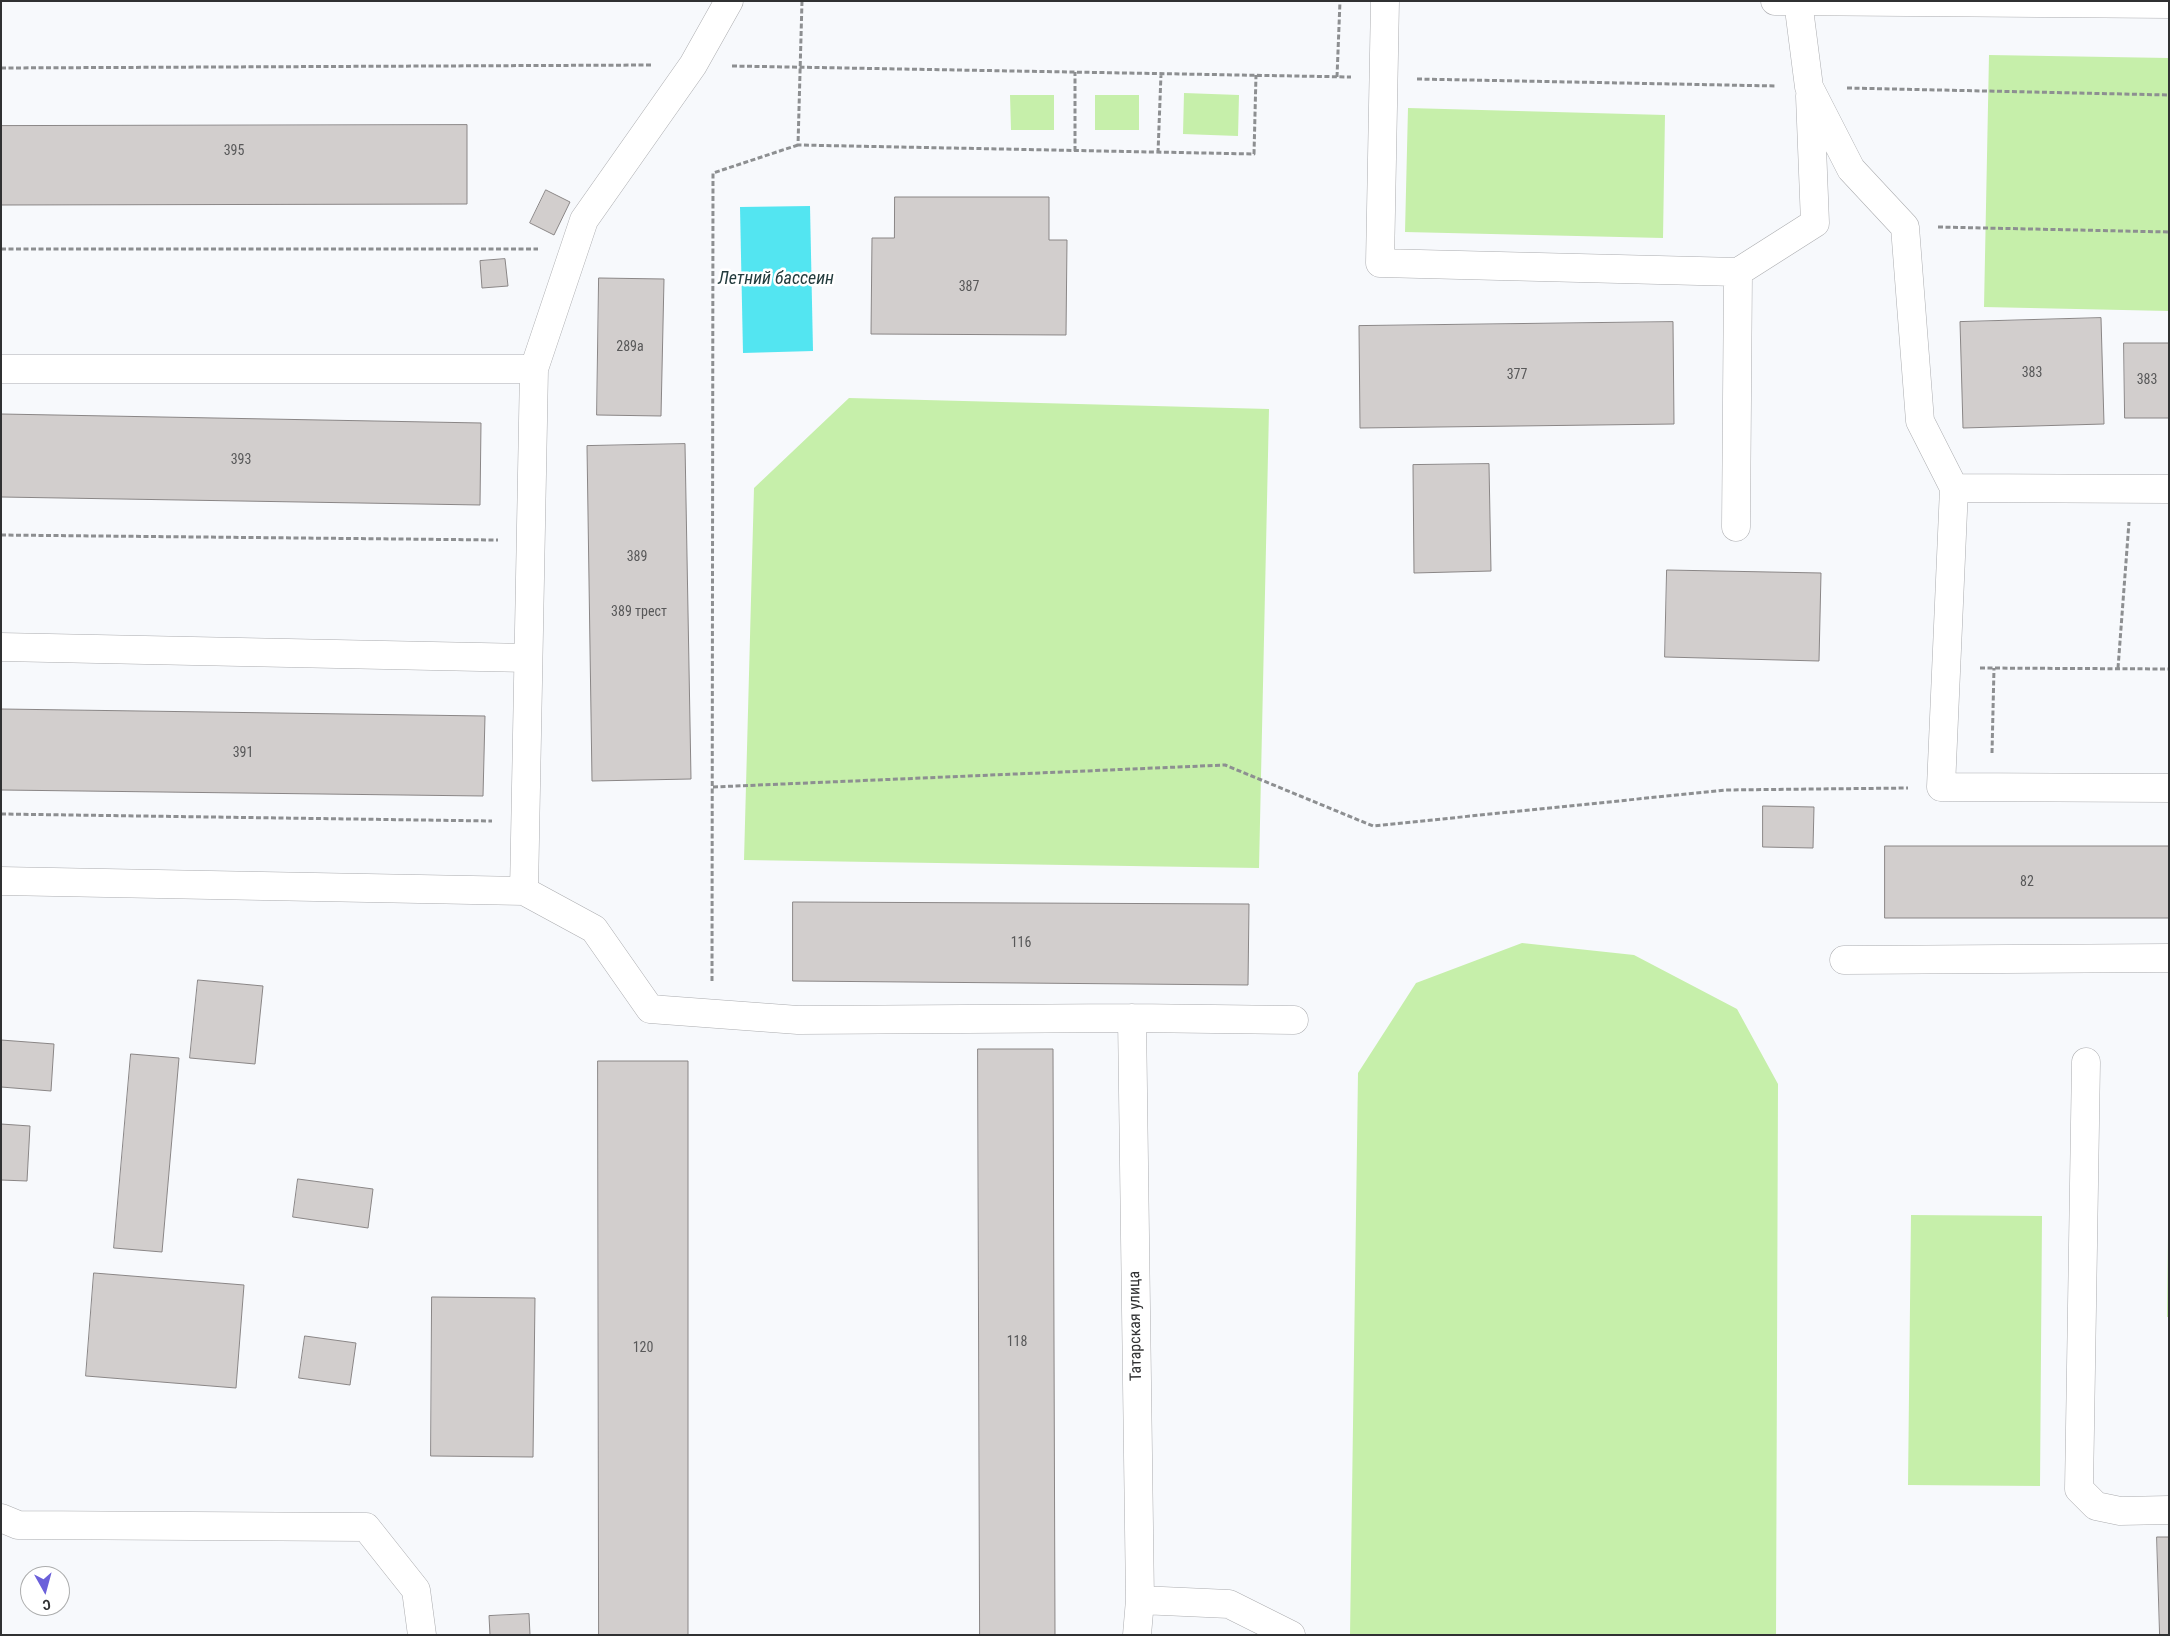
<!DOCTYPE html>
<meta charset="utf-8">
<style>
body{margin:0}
#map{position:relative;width:2170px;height:1636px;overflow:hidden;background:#f7f9fc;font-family:"Roboto Condensed",sans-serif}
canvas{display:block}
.frame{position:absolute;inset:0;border:2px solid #303132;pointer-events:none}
.north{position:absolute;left:20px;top:1566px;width:50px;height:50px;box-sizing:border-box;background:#fff;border:1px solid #acadad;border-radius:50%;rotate:173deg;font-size:14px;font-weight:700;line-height:20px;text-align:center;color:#303132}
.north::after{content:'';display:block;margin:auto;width:18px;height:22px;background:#6b60da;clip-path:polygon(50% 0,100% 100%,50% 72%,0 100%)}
</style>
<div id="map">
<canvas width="2170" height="1636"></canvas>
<div class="frame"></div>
<div class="north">С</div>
</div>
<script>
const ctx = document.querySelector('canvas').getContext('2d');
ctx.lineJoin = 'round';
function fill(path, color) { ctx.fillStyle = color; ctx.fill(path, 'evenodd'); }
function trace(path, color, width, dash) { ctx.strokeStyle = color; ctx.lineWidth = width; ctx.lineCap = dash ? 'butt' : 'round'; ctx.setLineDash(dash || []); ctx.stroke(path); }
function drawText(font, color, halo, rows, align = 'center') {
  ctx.font = font + ' "Roboto Condensed",sans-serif'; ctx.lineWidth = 5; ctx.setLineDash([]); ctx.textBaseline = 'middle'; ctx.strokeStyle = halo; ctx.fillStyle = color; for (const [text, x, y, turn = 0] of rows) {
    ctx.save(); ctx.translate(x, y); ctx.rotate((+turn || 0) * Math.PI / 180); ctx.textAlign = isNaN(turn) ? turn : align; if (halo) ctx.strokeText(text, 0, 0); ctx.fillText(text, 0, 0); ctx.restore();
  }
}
fill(new Path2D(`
 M1989 55 2169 58V311L1984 307Z
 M1184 93 1239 95 1238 136 1183 134Z
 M1010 95H1054V130H1011Z
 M1095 95H1139V130H1095Z
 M1408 108 1665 115 1663 238 1405 232Z
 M849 398 1269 409 1259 868 744 860 754 488Z
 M1522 943 1634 955 1737 1009 1778 1084 1776 1635H1350L1358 1073 1416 983Z
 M2169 1152V1317H2167Z
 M1911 1215 2042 1216 2040 1486 1908 1485Z`), '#c6efaa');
fill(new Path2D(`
 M810 206 813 351 743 353 740 207Z`), '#53e5f1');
const building = new Path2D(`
 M467 125V204L1 205V126Z
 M546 190 570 202 554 235 530 223Z
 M895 197H1049V240H1067L1066 335 871 334 872 238H894Z
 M505 259 508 286 482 288 480 261Z
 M599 278 664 279 661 416 597 415Z
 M2101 318 2104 424 1963 428 1960 322Z
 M1673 322 1674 424 1360 428 1359 326Z
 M2124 343H2169V418H2125Z
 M1 414 481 423 480 505 1 497Z
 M685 444 691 779 592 781 587 446Z
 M1489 464 1491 571 1414 573 1413 465Z
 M1667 570 1821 573 1819 661 1665 657Z
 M1 709 485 716 483 796 1 790Z
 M1763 806 1814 807 1813 848 1763 847Z
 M1885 846H2169V918H1885Z
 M793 902 1249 904 1248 985 793 981Z
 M198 980 263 986 255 1064 190 1058Z
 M1 1040 54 1044 51 1091 1 1087Z
 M978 1049H1053L1055 1635H980Z
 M131 1054 179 1058 162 1252 114 1248Z
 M598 1061H688V1635H599Z
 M1 1124 30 1126 27 1181 1 1180Z
 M298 1179 373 1189 368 1228 293 1217Z
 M94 1273 244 1285 236 1388 86 1376Z
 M432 1297 535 1298 533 1457 431 1456Z
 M305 1336 356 1343 350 1385 299 1378Z
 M2157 1537H2169V1635H2160Z
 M529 1614 530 1635H490L489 1616Z`);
fill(building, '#d2cecd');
trace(building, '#8a8686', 1);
const minor = new Path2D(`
 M1385 1 1380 263 1738 272
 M1798 1 1809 87 1851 169 1905 227 1920 421 1954 488 1941 787 2169 788
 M1 369H534
 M1954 488 2169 489
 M1736 527 1738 272 1815 223 1810 96
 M1 647 528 658
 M1 881 524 891 594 929 650 1009 798 1020 1132 1018 1294 1020
 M524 891 534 369 584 220 693 65 729 1
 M1844 960 2169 958
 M1132 1018 1140 1600 1137 1635
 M2086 1062 2079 1489 2096 1506 2120 1511 2169 1510
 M1 1518 18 1525 366 1527 416 1590 422 1635
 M1140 1600 1229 1604 1291 1635`);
const major = new Path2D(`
 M1775 1 2169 4`);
trace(minor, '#abacaf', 29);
trace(major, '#abacaf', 29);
trace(new Path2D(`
 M802 1 798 145 1254 154 1256 75
 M732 66 1351 77
 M1 68 651 65
 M1337 77 1340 1
 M1417 79 1776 86
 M1847 88 2169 95
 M1075 151V72
 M1158 153 1161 74
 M1938 227 2169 232
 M1 249H538
 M1 535 498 540
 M1980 668 2169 669
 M2118 668 2129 522
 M1992 753 1994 668
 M713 787 1225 765 1373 826 1726 790 1908 788
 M1 814 492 821
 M712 981 713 173 798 145`), '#8d8f91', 3, [5, 2.5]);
trace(minor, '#fff', 28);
trace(major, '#fff', 28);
drawText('14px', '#585859', null, [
 ["395",234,151],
 ["387",969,287],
 ["289а",630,347],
 ["383",2032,373],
 ["377",1517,375],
 ["383",2147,380],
 ["393",241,460],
 ["389",637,557],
 ["389 трест",639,612],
 ["391",243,753],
 ["82",2027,882],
 ["116",1021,943],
 ["118",1017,1342],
 ["120",643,1348]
]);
drawText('16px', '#303132', '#fff', [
 ["Татарская улица",1136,1326,-91]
]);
drawText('italic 18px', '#243c3e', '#fff', [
 ["Летний бассеин",776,279]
]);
</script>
